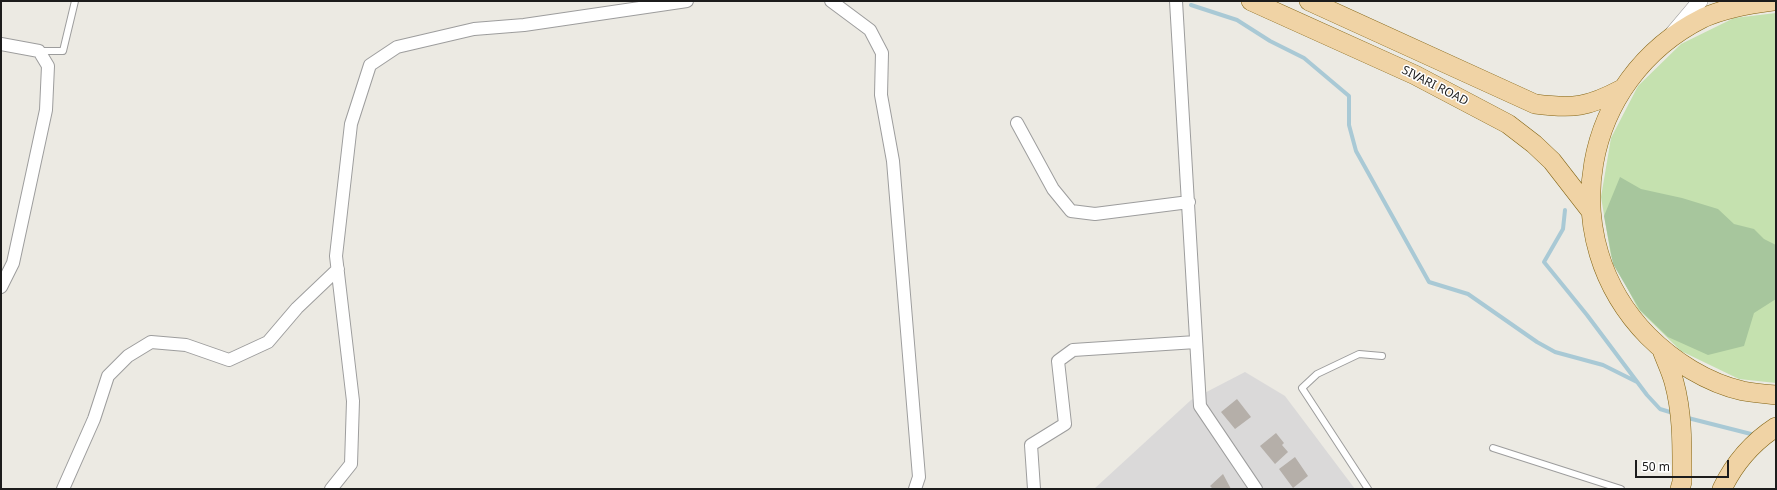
<!DOCTYPE html>
<style>
body{margin:0}
#map{position:relative;width:1777px;height:490px;overflow:hidden;background:#eceae3;font-family:"Noto Sans",sans-serif}
canvas{display:block}
.frame{position:absolute;inset:0;border:2px solid #1c1c1c;pointer-events:none}
.scale{position:absolute;left:1635px;top:460px;width:94px;height:18px;box-sizing:border-box;border:2px solid #1c1c1c;border-top:0;padding-left:5px;font-size:12px;line-height:14px;white-space:nowrap;color:#1c1c1c;-webkit-text-stroke:3px #fff;paint-order:stroke}
</style>
<div id="map">
<canvas width="1777" height="490"></canvas>
<div class="frame"></div>
<div class="scale">50 m</div>
</div>
<script>
const ctx = document.querySelector('canvas').getContext('2d');
ctx.lineJoin = 'round';
function fill(path, color) { ctx.fillStyle = color; ctx.fill(path, 'evenodd'); }
function trace(path, color, width, dash) { ctx.strokeStyle = color; ctx.lineWidth = width; ctx.lineCap = dash ? 'butt' : 'round'; ctx.setLineDash(dash || []); ctx.stroke(path); }
function drawText(font, color, halo, rows, align = 'center') {
  ctx.font = font + ' "Noto Sans",sans-serif'; ctx.lineWidth = 3; ctx.setLineDash([]); ctx.textBaseline = 'middle'; ctx.strokeStyle = halo; ctx.fillStyle = color; for (const [text, x, y, turn = 0] of rows) {
    ctx.save(); ctx.translate(x, y); ctx.rotate((+turn || 0) * Math.PI / 180); ctx.textAlign = isNaN(turn) ? turn : align; if (halo) ctx.strokeText(text, 0, 0); ctx.fillText(text, 0, 0); ctx.restore();
  }
}
fill(new Path2D(`
 M1245 372 1285 396 1355 489H1094L1191 400Z`), '#dad9d9');
fill(new Path2D(`
 M1776 13V383L1739 379 1681 351 1638 309 1611 256 1601 197 1611 138 1638 86 1681 44 1734 18Z`), '#c5e1af');
fill(new Path2D(`
 M1620 177 1641 189 1682 198 1718 209 1734 224 1754 229 1764 239 1776 245V299L1754 313 1744 346 1708 355 1668 337 1640 310 1613 264 1604 216Z`), '#a7c69d');
trace(new Path2D(`
 M1191 5 1237 20 1270 41 1304 58 1349 96V125L1356 151 1429 282 1468 294 1537 342 1555 352 1603 365 1637 382
 M1565 210 1563 229 1544 262 1587 315 1647 395 1660 409 1673 413
 M1688 418 1755 435`), '#a9c9d5', 4);
fill(new Path2D(`
 M1237 399 1251 417 1235 429 1221 412Z
 M1276 433 1284 443 1282 445 1288 452 1275 464 1260 446Z
 M1295 457 1308 476 1293 488 1279 469Z
 M1223 474 1231 489H1213L1210 486Z`), '#b5afa9');
const service = new Path2D(`
 M39 51H63L75 1
 M1493 448 1621 489
 M1368 489 1302 388 1317 374 1359 354 1382 356`);
const minor = new Path2D(`
 M831 1 870 30 882 53 881 95 893 161 919 477 915 489
 M1176 1 1200 406 1256 489
 M1 44 39 51 48 66 46 110 13 263 1 287
 M1017 123 1053 189 1071 211 1095 214 1189 202
 M63 489 94 419 108 376 128 356 151 342 186 345 229 360 268 342 297 308 338 269
 M331 489 351 464 353 401 336 256 351 124 370 65 397 47 474 29 524 25 687 1
 M1034 489 1031 445 1065 424 1058 361 1073 350 1196 342`);
const tertiary = new Path2D(`
 M1673 33 1700 1`);
const primary = new Path2D(`
 M1251 1 1415 75 1508 124 1534 144 1552 161 1590 210
 M1309 1 1535 104C1574 109 1588 107 1622 89
 M1773 1C1749 4 1725 8 1703 18 1581 79 1552 238 1648 336 1673 361 1707 383 1743 391 1754 393 1765 394 1776 395
 M1662 350C1666 361 1671 371 1674 382 1683 415 1682 448 1682 482L1680 489
 M1722 489C1734 464 1753 442 1776 427`);
trace(service, '#9d9d9d', 8);
trace(minor, '#9d9d9d', 14);
trace(tertiary, '#9d9d9d', 16);
trace(primary, '#826312', 20);
trace(service, '#fff', 6);
trace(minor, '#fff', 12);
trace(tertiary, '#fff', 15);
trace(primary, '#f0d3a5', 19);
drawText('12px', '#1c1c1c', '#fff', [
 ["SIVARI ROAD",1435,86,27]
]);
</script>
